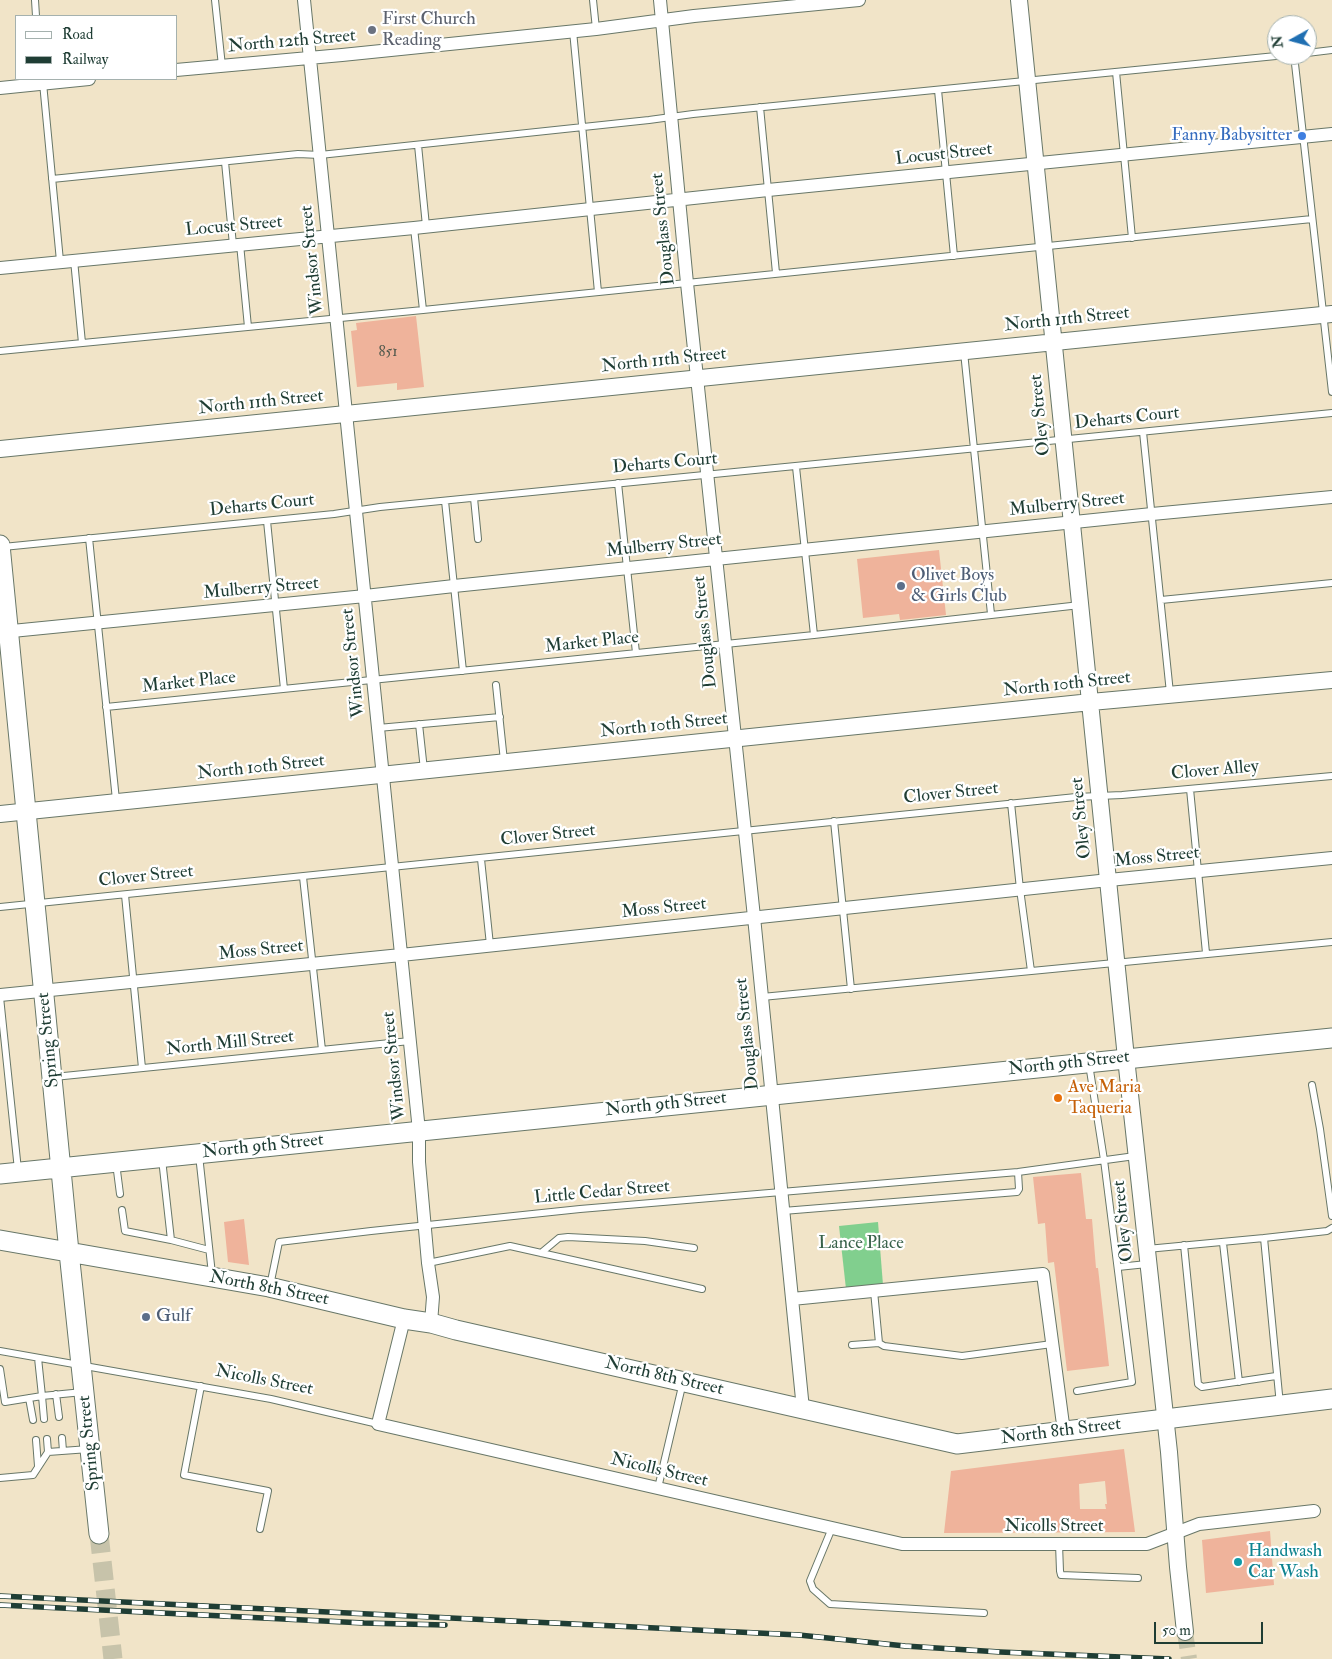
<!DOCTYPE html>
<style>
body{margin:0}
#map{position:relative;width:1332px;height:1659px;overflow:hidden;background:#f1e4c8;font-family:"IM FELL Double Pica",serif}
canvas{display:block}
.legend{position:absolute;left:15px;top:15px;width:162px;height:65px;box-sizing:border-box;background:#fff;border:1px solid #a5b1ae;margin:0;padding:6px 9px;list-style:none;font-size:15px;color:#1f3d34}
.legend li{display:flex;align-items:center;gap:10px;height:25px}
.legend b{width:25px;border:1px solid #a5b1ae}
.north{position:absolute;left:1267px;top:15px;width:50px;height:50px;box-sizing:border-box;background:#fff;border:1px solid #a5b1ae;border-radius:50%;rotate:263deg;font-size:14px;font-weight:700;line-height:20px;text-align:center;color:#1f3d34}
.north::after{content:'';display:block;margin:auto;width:18px;height:22px;background:#1f6fb2;clip-path:polygon(50% 0,100% 100%,50% 72%,0 100%)}
.scale{position:absolute;left:1154px;top:1622px;width:109px;height:22px;box-sizing:border-box;border:2px solid #1f3d34;border-top:0;padding-left:6px;font-size:15px;line-height:18px;white-space:nowrap;color:#1f3d34;-webkit-text-stroke:4px #fff;paint-order:stroke}
</style>
<div id="map">
<canvas width="1332" height="1659"></canvas>
<ul class="legend">
<li><b style="height:6px;background:#fff"></b>Road</li>
<li><b style="height:6px;background:#1f3d34"></b>Railway</li>
</ul>
<div class="north">N</div>
<div class="scale">50 m</div>
</div>
<script>
const ctx = document.querySelector('canvas').getContext('2d');
ctx.lineJoin = 'round';
function fill(path, color) { ctx.fillStyle = color; ctx.fill(path, 'evenodd'); }
function trace(path, color, width, dash) { ctx.strokeStyle = color; ctx.lineWidth = width; ctx.lineCap = dash ? 'butt' : 'round'; ctx.setLineDash(dash || []); ctx.stroke(path); }
function drawText(font, color, halo, rows, align = 'center') {
  ctx.font = font + ' "IM FELL Double Pica",serif'; ctx.lineWidth = 4.5; ctx.setLineDash([]); ctx.textBaseline = 'middle'; ctx.strokeStyle = halo; ctx.fillStyle = color; for (const [text, x, y, turn = 0] of rows) {
    ctx.save(); ctx.translate(x, y); ctx.rotate((+turn || 0) * Math.PI / 180); ctx.textAlign = isNaN(turn) ? turn : align; if (halo) ctx.strokeText(text, 0, 0); ctx.fillText(text, 0, 0); ctx.restore();
  }
}
fill(new Path2D(`
 M878 1222 883 1285 846 1289 839 1226Z`), '#81cf8e');
fill(new Path2D(`
 M416 316 424 387 397 390V383L357 387 351 331 357 330 356 323Z
 M939 550 946 615 900 620 899 614 863 618 857 559Z
 M1081 1173 1086 1219H1092L1096 1268H1098L1109 1366 1067 1371 1054 1262 1048 1263 1045 1223 1038 1224 1033 1177Z
 M244 1219 249 1265 228 1262 224 1222Z
 M1124 1449 1135 1532 944 1533 951 1471ZM1105 1481 1107 1504H1105L1106 1509H1080L1079 1484Z
 M1270 1531 1274 1585 1206 1593 1202 1540Z`), '#efb39b');
trace(new Path2D(`
 M1185 1632 1189 1659`), '#c7c3aa', 16, [16, 8]);
trace(new Path2D(`
 M99 1534 113 1659`), '#c7c3aa', 19, [19, 9]);
const service = new Path2D(`
 M35 0 36 16
 M215 0 222 66
 M593 0 596 29
 M573 31 598 292
 M1307 53 1332 50
 M1294 55 1332 392
 M1116 72 1132 238
 M43 83 60 261
 M938 90 954 256
 M760 107 776 273
 M418 145 426 226
 M225 162 233 245
 M52 179 298 154 320 155 649 120 693 114 1286 55
 M414 228 423 310
 M240 244 248 327
 M74 260 82 343
 M0 351 423 310 1312 219
 M964 352 991 614
 M1143 432 1170 693
 M796 467 814 635
 M618 483 636 653
 M474 498 478 539
 M445 501 463 671
 M267 521 284 689
 M89 538 116 800
 M3 547 334 514 380 507C697 475 1015 445 1332 413
 M1161 600 1332 583
 M496 685 504 761
 M106 707 814 635 1080 605
 M419 724 424 770
 M378 728 500 717
 M1190 789 1206 953
 M1011 803 1020 889 1031 971
 M834 821 851 989
 M481 859 490 945
 M303 877 322 1050
 M125 895 142 1068
 M0 907 1076 797 1122 795 1332 776
 M0 997 18 1170
 M762 997 1332 942
 M54 1077 410 1041
 M1312 1085 1320 1129 1332 1216
 M199 1155 212 1274
 M162 1159 171 1240 209 1250
 M116 1163 120 1194
 M122 1210 125 1231 171 1240
 M783 1211 1017 1192 1019 1189 1018 1172
 M1264 1238 1327 1231 1332 1228
 M1223 1243 1239 1382
 M1184 1245 1198 1384 1202 1387 1276 1376
 M1147 1249 1264 1238 1280 1405
 M541 1253 559 1238 568 1237 645 1241 694 1248
 M428 1263 510 1246 702 1289
 M1118 1267 1147 1264
 M270 1286 279 1242 371 1231 580 1209 1018 1172 1135 1156
 M874 1291 879 1343
 M852 1345 879 1343 884 1346 962 1356 1052 1344
 M0 1351 271 1399 378 1424
 M0 1369 5 1402 42 1396 38 1358
 M201 1386 184 1475 268 1491 260 1529
 M1077 1391 1132 1382 1104 1160 1089 1064
 M56 1394 59 1417
 M29 1398 33 1420
 M44 1419 42 1396 83 1392
 M62 1438 63 1451
 M47 1439 48 1452 89 1449
 M36 1440 38 1466
 M0 1478 33 1475 48 1452
 M658 1488 683 1382
 M832 1528 810 1581 813 1589 830 1604 984 1613
 M1059 1544 1060 1571 1061 1575 1138 1578`);
const minor = new Path2D(`
 M304 0 419 1131V1162L428 1263 433 1297 431 1323
 M660 0 687 283 754 917 803 1409
 M176 70 342 55 596 29 694 16 859 0
 M0 88 89 79
 M0 268 414 228 768 190 1332 134
 M2 632 365 596 454 586 1152 514 1332 497
 M0 995 401 955 1109 880 1332 858
 M792 1299 1043 1274 1064 1432
 M404 1319 378 1424 902 1544H1147L1199 1524 1314 1511`);
const tertiary = new Path2D(`
 M1019 0 1126 1058 1169 1452 1178 1567 1185 1632
 M0 449 1332 314
 M0 814 1091 702 1332 680`);
const secondary = new Path2D(`
 M0 545 69 1252 99 1534
 M0 1174 1332 1038
 M0 1240 269 1287 404 1319 431 1323 456 1330 957 1444 1332 1399`);
trace(service, '#687768', 8);
trace(minor, '#687768', 14);
trace(tertiary, '#687768', 18);
trace(secondary, '#687768', 21);
trace(service, '#fff', 6);
trace(minor, '#fff', 12);
trace(tertiary, '#fff', 16);
trace(secondary, '#fff', 19);
const rail = new Path2D(`
 M0 1596 799 1635 905 1646 1000 1652 1169 1659
 M0 1605 364 1623 445 1625`);
trace(rail, '#1f3d34', 5.5);
trace(rail, '#fff', 4, [11]);
for (const [x, y, r, color] of [
 [372,30,5,"#6b7280"],
 [1302,136,5,"#3f7fe0"],
 [901,586,5,"#5c6f8a"],
 [1058,1098,5,"#e8710a"],
 [146,1317,5,"#5c6f8a"],
 [1238,1562,5,"#0f9aa8"]
]) { const dot = new Path2D(); dot.arc(x, y, r, 0, 2 * Math.PI); ctx.fillStyle = color; ctx.fill(dot); trace(dot, '#fff', 2); }
drawText('15px', '#535a4e', null, [
 ["851",388,353]
]);
drawText('18px', '#5b616d', '#fff', [
 ["First Church",382,20],
 ["Reading",382,41]
], 'left');
drawText('18px', '#1f3d34', '#fff', [
 ["North 12th Street",292,42,-5],
 ["Locust Street",944,155,-6],
 ["Locust Street",234,227,-5],
 ["Douglass Street",664,229,-96],
 ["Windsor Street",313,260,-96],
 ["North 11th Street",1067,320,-6],
 ["North 11th Street",664,361,-6],
 ["North 11th Street",261,403,-6],
 ["Oley Street",1041,415,-96],
 ["Deharts Court",1127,419,-6],
 ["Deharts Court",665,464,-5],
 ["Mulberry Street",1067,505,-6],
 ["Deharts Court",262,506,-6],
 ["Mulberry Street",664,546,-6],
 ["Mulberry Street",261,589,-5],
 ["Douglass Street",706,632,-96],
 ["Market Place",592,643,-6],
 ["Windsor Street",354,663,-96],
 ["Market Place",189,683,-6],
 ["North 10th Street",1067,685,-6],
 ["North 10th Street",664,726,-6],
 ["North 10th Street",261,768,-6],
 ["Clover Alley",1215,771,-5],
 ["Clover Street",951,794,-6],
 ["Oley Street",1082,818,-96],
 ["Clover Street",548,836,-6],
 ["Moss Street",1157,858,-6],
 ["Clover Street",146,877,-6],
 ["Moss Street",664,909,-6],
 ["Moss Street",261,951,-6],
 ["Douglass Street",748,1034,-96],
 ["Spring Street",49,1040,-96],
 ["North Mill Street",230,1044,-6],
 ["North 9th Street",1069,1064,-6],
 ["Windsor Street",395,1066,-96],
 ["North 9th Street",666,1105,-6],
 ["North 9th Street",263,1147,-6],
 ["Little Cedar Street",602,1193,-5],
 ["Oley Street",1124,1221,-96],
 ["North 8th Street",269,1289,11],
 ["North 8th Street",664,1377,13],
 ["Nicolls Street",264,1381,11],
 ["North 8th Street",1061,1432,-7],
 ["Spring Street",90,1443,-96],
 ["Nicolls Street",659,1471,13],
 ["Nicolls Street",1054,1527]
]);
drawText('18px', '#366cbe', '#fff', [
 ["Fanny Babysitter",1292,136]
], 'right');
drawText('18px', '#4e5e75', '#fff', [
 ["Olivet Boys",911,576],
 ["& Girls Club",911,597],
 ["Gulf",156,1317]
], 'left');
drawText('18px', '#c56008', '#fff', [
 ["Ave Maria",1068,1088],
 ["Taqueria",1068,1109]
], 'left');
drawText('18px', '#38624a', '#fff', [
 ["Lance Place",861,1244]
]);
drawText('18px', '#0d838f', '#fff', [
 ["Handwash",1248,1552],
 ["Car Wash",1248,1573]
], 'left');
</script>
